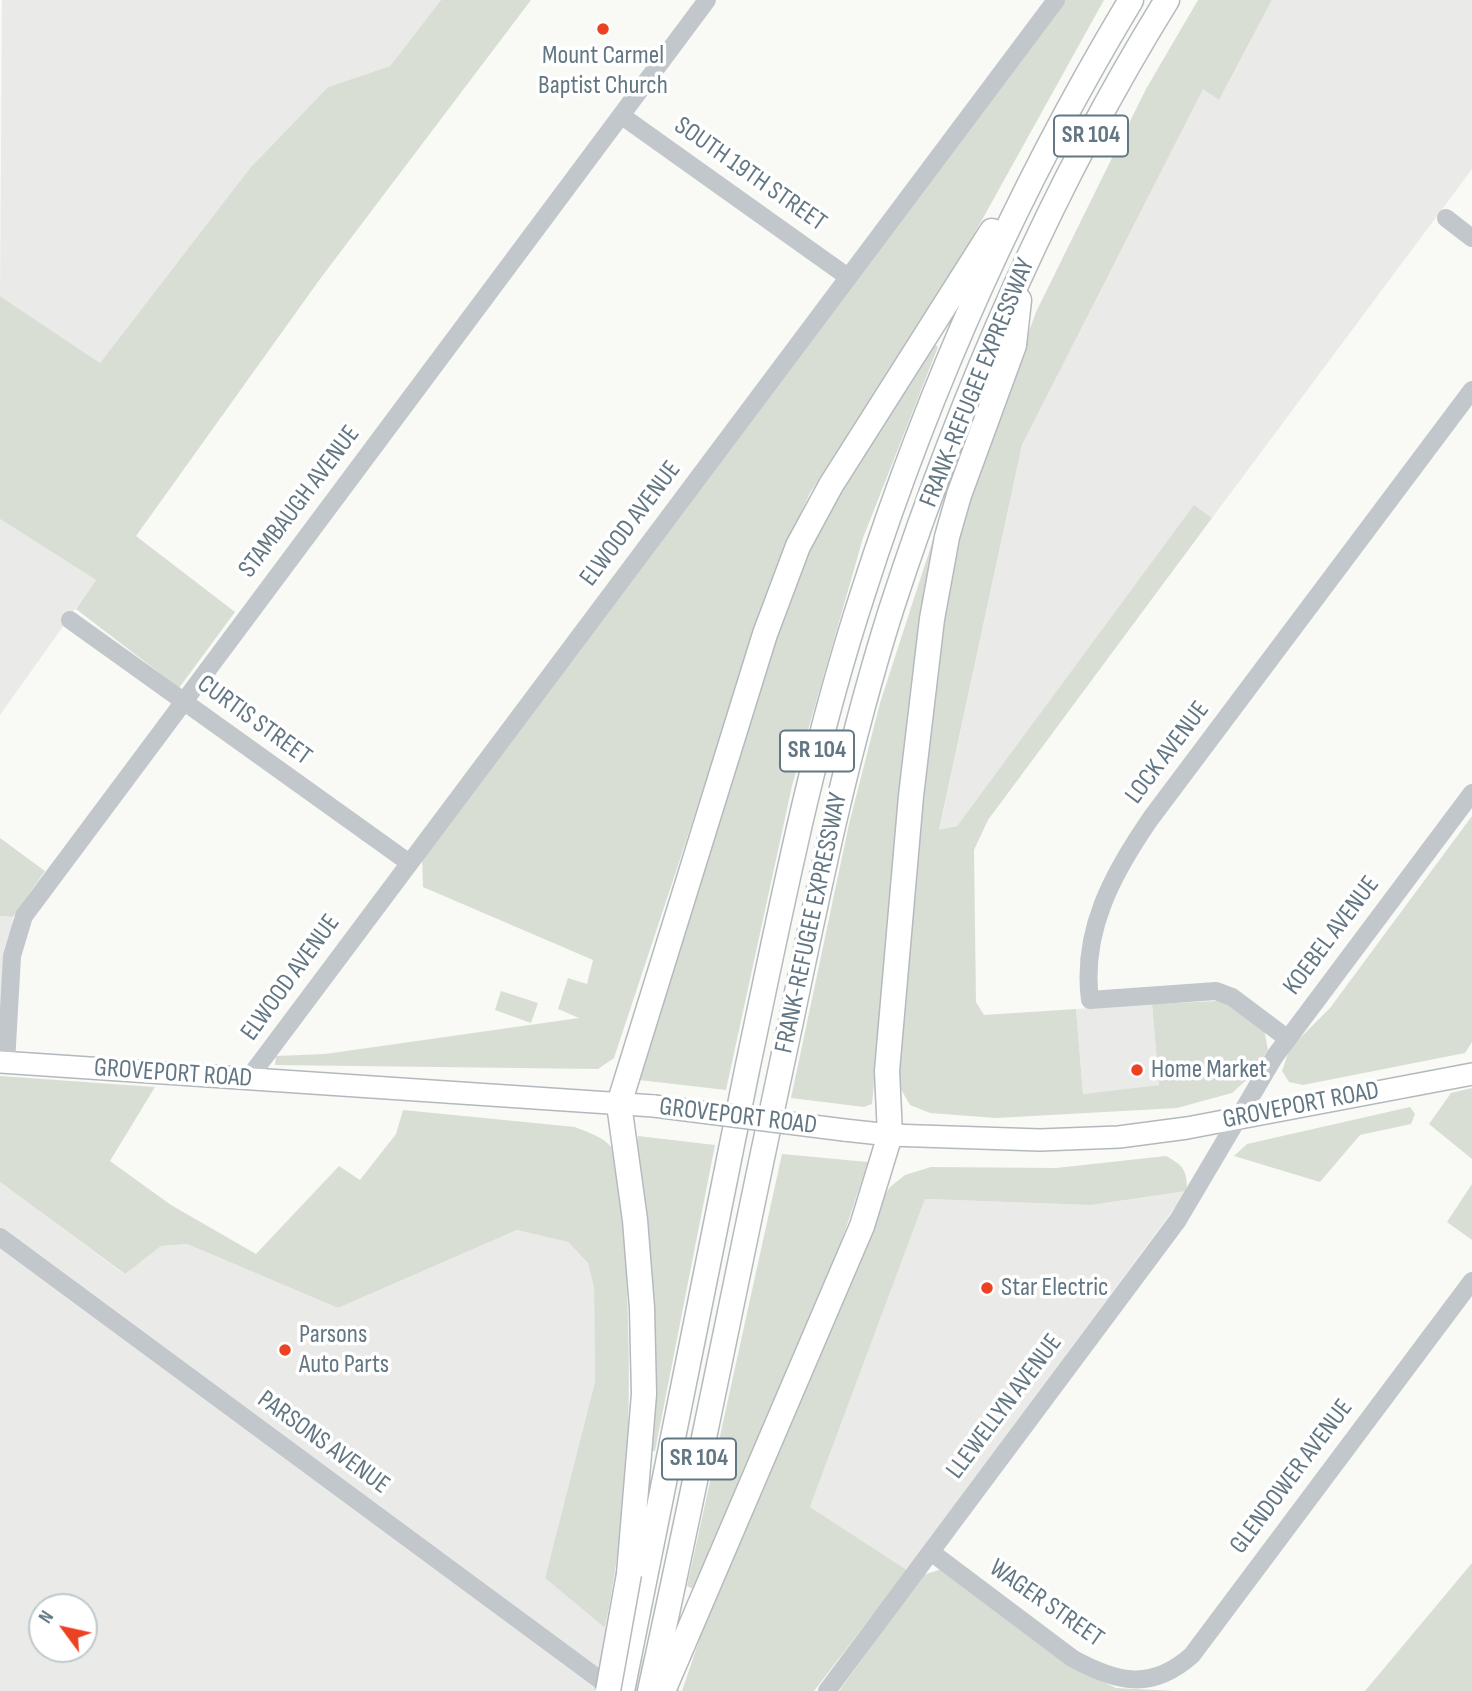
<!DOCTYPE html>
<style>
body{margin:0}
#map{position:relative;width:1472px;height:1691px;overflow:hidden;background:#f9f9f6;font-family:"Sofia Sans Condensed",sans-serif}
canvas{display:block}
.north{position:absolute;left:28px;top:1593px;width:70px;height:70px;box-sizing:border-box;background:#fff;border:2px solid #c0c9cd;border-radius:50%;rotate:303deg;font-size:19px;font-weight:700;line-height:28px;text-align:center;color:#627783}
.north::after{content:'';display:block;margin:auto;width:24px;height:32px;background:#ed4222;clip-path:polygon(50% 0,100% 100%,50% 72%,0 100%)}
</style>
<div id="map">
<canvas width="1472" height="1691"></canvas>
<div class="north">N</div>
</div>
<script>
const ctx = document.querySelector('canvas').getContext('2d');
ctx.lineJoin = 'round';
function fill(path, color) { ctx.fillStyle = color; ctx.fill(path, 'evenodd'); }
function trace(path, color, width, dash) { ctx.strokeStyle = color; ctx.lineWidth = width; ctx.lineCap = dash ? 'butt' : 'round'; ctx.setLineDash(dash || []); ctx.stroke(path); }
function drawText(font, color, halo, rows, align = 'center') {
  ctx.font = font + ' "Sofia Sans Condensed",sans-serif'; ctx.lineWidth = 7; ctx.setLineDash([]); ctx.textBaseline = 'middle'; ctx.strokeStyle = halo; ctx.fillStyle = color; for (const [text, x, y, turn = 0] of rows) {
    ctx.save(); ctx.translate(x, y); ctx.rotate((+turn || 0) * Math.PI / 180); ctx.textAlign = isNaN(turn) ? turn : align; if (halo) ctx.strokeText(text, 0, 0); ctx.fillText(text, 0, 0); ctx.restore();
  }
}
fill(new Path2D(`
 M2 0H441L390 66 328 87 250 168 100 363 0 296Z
 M1272 0H1472V169L1212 518 1194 506 957 826 939 831 1022 445 1203 88 1219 100Z
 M0 519 96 580 0 715Z
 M0 916 13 917 0 1036Z
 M1152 1004 1159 1085 1083 1094 1076 1009Z
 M0 1182 124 1274 161 1246 187 1244 338 1308 517 1230 568 1242 588 1263 594 1288 595 1382 545 1578 681 1691H0ZM42 1607H84V1649H42Z
 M1187 1191 907 1570 810 1507 925 1199 1091 1205Z`), '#eaeae9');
fill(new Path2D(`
 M441 0H531L320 279 136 536 235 612 179 688 76 609 96 580 0 519V296L100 363 250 168 328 87 390 66Z
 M1064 0H1104L947 283 810 493 779 561 614 1058 598 1069 275 1065 276 1056 325 1054 579 1018 558 1009 568 978 587 984 593 960 423 887 422 855Z
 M1198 0H1272L1219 100 1203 89 1022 445 939 830 957 826 1194 505 1212 518 988 820 974 850 976 1002 984 1015 1076 1009 1083 1094 1159 1085 1152 1004 1217 1001 1233 1005 1264 1029 1268 1050 1252 1075 1232 1093 1177 1108 996 1118 930 1113 910 1105 894 1077 913 871 948 577 987 446 1036 312 1146 89Z
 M933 343 938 347 863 538 792 786 726 1090 639 1080 758 687 802 559 841 487Z
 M944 506 919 625 872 1104 864 1107 791 1098 849 824 880 703Z
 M1472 816V1042L1465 1053 1303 1085 1289 1082 1282 1071 1290 1048 1330 1008Z
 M0 838 45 871 13 917 0 916Z
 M501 991 538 1003 531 1023 495 1010Z
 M0 1076 155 1087 110 1161 171 1205 256 1254 339 1166 360 1180 396 1134 403 1110 575 1127C587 1132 604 1137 612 1148 624 1165 622 1211 624 1232 632 1369 633 1492 605 1628L545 1578 595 1382 594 1288 588 1263 568 1242 517 1230 338 1308 187 1244 161 1246 125 1274 0 1182Z
 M1472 1088V1159L1429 1124 1451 1093Z
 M1410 1107 1415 1114 1411 1124 1360 1135 1320 1182 1234 1156 1247 1144Z
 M638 1136 715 1145 655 1451 647 1450 636 1156Z
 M782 1154 868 1162 842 1240 693 1589 687 1586Z
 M1166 1156C1184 1166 1187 1170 1187 1191L1091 1205 925 1199 810 1507 907 1570 814 1691H682L727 1558 875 1210 890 1187 905 1175 931 1167 1056 1168Z
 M1472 1184V1240L1447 1222Z
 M1472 1563V1691H1365Z
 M942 1569 1067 1664 1116 1688 1175 1691H839L923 1575Z`), '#d9ded5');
const major = new Path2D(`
 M0 1062 654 1106
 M844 1130 890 1135 1040 1140 1119 1137 1187 1128 1472 1074`);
const highway = new Path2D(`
 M629 1574 644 1394 642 1308 635 1220 619 1104 765 634 798 546 831 485 992 231
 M622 1691C664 1484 705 1277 747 1070 781 909 812 749 863 593 929 387 1019 186 1131 0
 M650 1691C699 1470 742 1248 790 1026 819 886 848 746 891 610 960 398 1050 189 1167 0
 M663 1691 862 1226 890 1135 887 1071 911 796 932 619 947 537 959 495 1014 345 1019 300`);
trace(major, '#b2b9bd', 24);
trace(highway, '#b4babd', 27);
trace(new Path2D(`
 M622 116 848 277
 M1446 218 1472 238
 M70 620 408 862
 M1288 1039 1232 997 1216 991 1090 1000C1081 931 1113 873 1151 818L1472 390
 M6 1063 12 956 24 916 707 0
 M248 1079 1056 0
 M0 1237 615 1691
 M931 1552 1072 1658C1117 1683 1152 1691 1192 1655L1472 1281
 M827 1691 1178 1220 1275 1056 1472 793`), '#c1c7ca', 18);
trace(major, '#fff', 21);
trace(highway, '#fff', 24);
const majorBridge = new Path2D(`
 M654 1106 844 1130`);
const highwayBridge = new Path2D(`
 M608 1691 629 1574`);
trace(majorBridge, '#b2b9bd', 24, []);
trace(highwayBridge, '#b4babd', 27, []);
trace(majorBridge, '#fff', 21);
trace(highwayBridge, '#fff', 24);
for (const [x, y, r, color] of [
 [603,29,7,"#ed4222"],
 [1137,1070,7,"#ed4222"],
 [987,1288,7,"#ed4222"],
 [285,1350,7,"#ed4222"]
]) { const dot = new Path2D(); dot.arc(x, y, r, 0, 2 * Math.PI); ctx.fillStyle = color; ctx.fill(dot); trace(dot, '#fff', 2.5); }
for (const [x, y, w] of [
 [1091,136,74],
 [817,751,74],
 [699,1459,74]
]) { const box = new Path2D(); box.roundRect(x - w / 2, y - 20.5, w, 41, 5); ctx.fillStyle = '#fff'; ctx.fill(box); trace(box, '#627783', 2); }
drawText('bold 24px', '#627783', null, [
 ["SR 104",1091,136],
 ["SR 104",817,751],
 ["SR 104",699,1459]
]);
drawText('26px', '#627783', '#fff', [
 ["Mount Carmel",603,56,"center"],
 ["Baptist Church",603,86,"center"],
 ["Home Market",1151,1070],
 ["Star Electric",1001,1288],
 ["Parsons",299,1335],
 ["Auto Parts",299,1365]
], 'left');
drawText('26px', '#627783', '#fff', [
 ["SOUTH 19TH STREET",750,175,35],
 ["FRANK-REFUGEE EXPRESSWAY",978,383,-68],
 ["STAMBAUGH AVENUE",300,502,-53],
 ["ELWOOD AVENUE",631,524,-53],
 ["CURTIS STREET",254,721,36],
 ["LOCK AVENUE",1168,753,-53],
 ["FRANK-REFUGEE EXPRESSWAY",812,923,-78],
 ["KOEBEL AVENUE",1332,936,-53],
 ["ELWOOD AVENUE",291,978,-54],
 ["GROVEPORT ROAD",173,1074,4],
 ["GROVEPORT ROAD",1301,1106,-11],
 ["GROVEPORT ROAD",738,1117,7],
 ["LLEWELLYN AVENUE",1005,1407,-53],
 ["PARSONS AVENUE",323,1443,36],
 ["GLENDOWER AVENUE",1292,1477,-53],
 ["WAGER STREET",1046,1604,35]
]);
</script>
